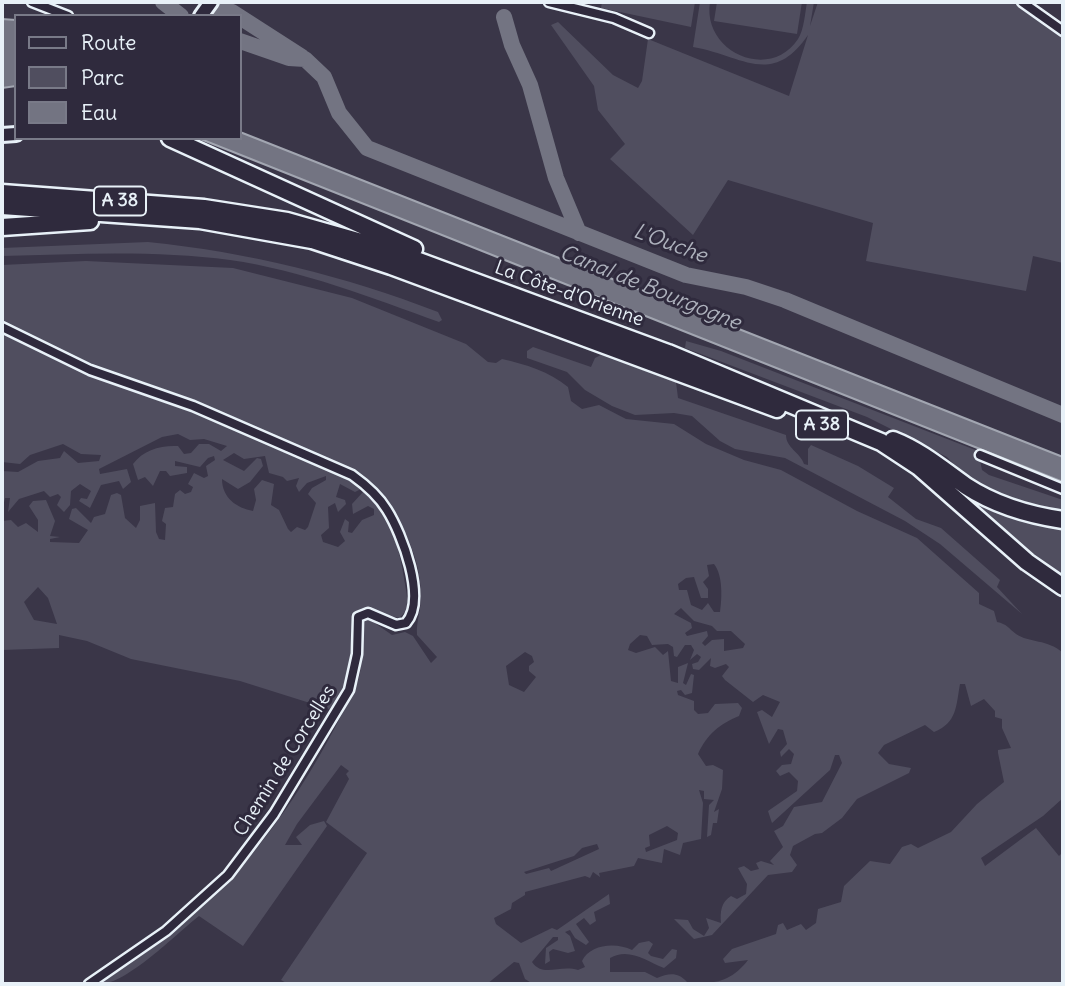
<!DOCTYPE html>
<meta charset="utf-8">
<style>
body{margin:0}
#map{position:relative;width:1065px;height:986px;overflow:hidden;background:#3a3648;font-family:Delius,sans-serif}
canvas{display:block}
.frame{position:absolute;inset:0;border:4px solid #e8f1f8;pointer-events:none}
.legend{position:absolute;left:14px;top:14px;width:228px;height:126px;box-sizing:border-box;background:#2f2a3d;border:2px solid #797a88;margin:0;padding:9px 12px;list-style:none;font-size:21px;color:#e8f1f8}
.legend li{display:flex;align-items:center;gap:14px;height:35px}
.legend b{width:35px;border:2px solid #797a88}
</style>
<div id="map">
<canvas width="1065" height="986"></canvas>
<div class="frame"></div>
<ul class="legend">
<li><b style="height:9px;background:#2f2a3d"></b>Route</li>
<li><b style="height:19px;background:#504e5f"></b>Parc</li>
<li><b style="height:19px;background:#737482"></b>Eau</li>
</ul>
</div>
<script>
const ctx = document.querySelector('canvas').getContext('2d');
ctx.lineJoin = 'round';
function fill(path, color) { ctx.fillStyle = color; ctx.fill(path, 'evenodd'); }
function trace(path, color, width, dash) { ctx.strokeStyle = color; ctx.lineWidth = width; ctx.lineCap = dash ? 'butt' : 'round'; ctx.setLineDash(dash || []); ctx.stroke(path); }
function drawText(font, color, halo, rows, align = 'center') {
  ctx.font = font + ' Delius,sans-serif'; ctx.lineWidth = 6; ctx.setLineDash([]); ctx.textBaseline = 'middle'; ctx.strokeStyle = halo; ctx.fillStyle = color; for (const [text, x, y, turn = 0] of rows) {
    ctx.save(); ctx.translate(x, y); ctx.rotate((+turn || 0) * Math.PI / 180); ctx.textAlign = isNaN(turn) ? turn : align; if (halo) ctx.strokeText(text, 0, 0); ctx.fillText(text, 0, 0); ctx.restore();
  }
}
fill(new Path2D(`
 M602 2H695L691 27 601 8Z
 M700 2H710C702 52 770 82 798 39 804 30 805 13 807 2H814L810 26 818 2H1022L1063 25V263L1033 256 1026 291 866 261 873 223 728 180 693 235 610 159 625 144 598 110 594 86 551 25 558 22 613 75 638 88 642 81 648 39 789 96 808 35C772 88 741 55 693 47Z
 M717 2H802L797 34 714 21Z
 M148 242C247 252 345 276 438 312L442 320 439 322C372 298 301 270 230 260 157 250 76 254 2 256V248Z
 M86 261 233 268 352 298 466 344 488 362 496 363 502 359C525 364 550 372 568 387L571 401 582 409 599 405 626 419 674 424 706 444 744 460 781 470 857 511 917 538 979 593V604L994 611 997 622C1007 624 1008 628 1016 634 1029 643 1048 639 1063 653V798L1043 816 981 858 985 866 1036 828 1059 856 1063 852V984H533L525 979 519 963 514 962 487 984H288L281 980 367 853 326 822 349 779 346 774 349 771 341 765 297 824 285 845H302L296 837 310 825 324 821 327 826 243 946 199 916C176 934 127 984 100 984 137 959 174 934 206 903 271 842 320 763 357 683 366 663 356 636 364 620L369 619 392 635 405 632 413 636 431 663 437 657 417 635C416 622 421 610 421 597 421 545 390 500 352 469L194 400 71 356 2 322V265ZM714 564C723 575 722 598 720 612H714L708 603 702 610 691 605 687 590H679L678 584 686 578 694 577 701 598H708V589L703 582 709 576 707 565ZM681 608 694 621 712 626 717 631H731L745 644 743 648 724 651V639L712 640 705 646 702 643 708 636 707 631 687 636 685 633 692 628 691 623 674 614ZM640 635 647 636 652 645 668 644 673 647 674 656 677 657 685 645H691L694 650 690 660 697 654 701 657 698 662 692 664 693 669 699 670 711 658 710 666 715 668 726 664 729 667 722 676 725 680 753 702 763 695 780 702 772 717 762 710 757 712 769 744 778 729 783 730 787 744 780 752 781 757 789 749 794 754 791 764 782 765 776 771 780 776 789 772 798 781 797 791 768 811 772 823 830 770 835 755H839L842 763 822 802 794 807 783 826 774 831 783 847 770 861 774 865 761 861 756 863 759 869 751 871 744 866 738 868 747 884 746 894 737 899 731 896C721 902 720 912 721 923L706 918 709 928 704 936 693 929 688 920 674 919 694 939 712 935 768 875 792 872 797 865 790 855 793 846 815 834 822 833 842 818 857 799 909 773 911 768 889 764 878 753 884 745 925 725 934 732C957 723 956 706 960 684H965L971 706 984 699 995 711V717L1002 719V728L1011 748 998 750V753L1004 782 977 804 951 832 918 848 911 844 902 847 890 864 870 861 844 886 841 902 818 909 816 923 806 930 801 924 787 930 783 923 778 925 776 934 732 949 723 959 725 963 748 960C731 982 714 985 687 982 678 972 669 973 657 978L645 972H610V958C629 947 646 961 664 968L676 958 677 950 672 949 663 959 651 956 648 953 653 944 649 941 639 943 632 950C616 942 590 944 582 961L585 967 578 970C560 964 543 978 532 962L553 937H558V940L546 948 545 964 550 961 549 952 553 949 568 953 575 951 570 936 565 932 570 930 575 938 586 945 589 942 576 924 584 918 590 925 596 921 594 912 610 904 609 894 557 930 552 928 521 943 496 924 494 918 511 909 512 903 525 895V892L585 876 590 878 593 872 600 877 599 873 634 866 638 858 662 863 664 849 680 855 683 843 701 839 703 803 699 790 704 791V799L714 800 709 805 707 837 711 835 713 823H717L719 809 714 812 722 789 723 770 713 765 706 766 698 754C707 734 720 724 739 716L742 708 738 703 715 704 708 713 698 714 694 710V701L678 695 677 691 681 690 685 695 692 693 694 675 691 674 686 685 683 683 688 663 678 667V683L671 681 668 651 663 655 655 647 636 653 628 650 630 644ZM525 652 532 656 534 662 529 666V671L536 677 524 692 509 685 506 666ZM667 826 678 833 677 840 646 852 645 848 650 846 649 835ZM597 844 599 849 551 871 549 868 526 874 524 872 574 856 582 848Z
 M2 332 88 375 230 426 351 478 361 489 355 492 340 484 336 497 345 500 346 504 338 512 335 503 328 507 329 528 321 535 323 542 338 547 345 541 340 532 345 519 349 522 348 532 352 533 362 520 374 515V509L368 506 353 514 352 504 363 492C390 514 399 545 404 578 406 592 412 609 399 618L362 608 351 615C351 641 355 693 329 709L240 681 131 659 87 641 59 635V648L2 650V521L11 520 18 527 26 523 38 532V520L29 506 33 501 46 500 55 521 50 536 60 537 50 539V542L79 543 88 530 69 519 72 509 76 508 91 523 94 517 105 514 111 495 117 493 121 495 125 518 136 528 140 520V506L155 503 156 532 159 539 165 540 166 524 162 521 165 508 173 507 175 494 180 490 185 494 191 492 193 487 188 484 194 473 204 478 208 476 206 466 215 460 214 456 208 458 200 467 175 461V466L187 467V473L170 476 166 471H160L153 486 145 477 138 480 133 464C143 450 161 445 178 446L184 454 191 453 199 444H209L221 451 227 446 204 439 190 440 178 434 162 437 99 469 100 474 127 469 131 482 123 489 119 481 101 485 90 508 79 501 81 498 87 499 91 491 80 484 71 491 70 505 64 512 57 505 61 497 58 494 50 497 44 491 19 499 8 512 10 498H5L2 511V471L18 472 38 461 60 458 64 451 78 463 99 461 101 455 81 454 63 444 30 455 20 464 2 462ZM234 453 244 459 265 456 269 473 283 477 287 481 299 478 296 486 299 492 307 483 326 476V480L312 488 308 494 316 503 308 527 305 530 297 527 291 532 288 529 279 510 271 505 274 484 262 480 254 489 256 500 253 511C237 508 222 498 222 479L238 489 250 482 263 466 261 459 257 458 244 471 223 460ZM38 587 48 598 57 624 34 620 24 602Z
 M686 341 721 351 978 451 982 470 989 475 1063 500V508L1047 510 996 492 959 470 947 457 867 417 685 348Z
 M533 347 591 367 595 358 601 355 676 382 678 398 786 435C786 448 800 452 804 464L808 465V449L811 445 858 466 894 488 888 497 916 519 941 528 1000 580 997 587 1022 614 940 544 905 521 785 458 735 449 720 441 692 416 674 413 635 415 612 406 585 390 567 372 527 358V351Z
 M949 478 1063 525V582L945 484Z`), '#504e5f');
const water = new Path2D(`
 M2 19 16 20V86L2 88Z
 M240 132 1063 457V482L198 138H240Z`);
fill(water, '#737482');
trace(water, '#a2a6b1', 2);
trace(new Path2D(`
 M163 2 181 16
 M200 16 220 10 232 12 302 57
 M504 17 512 45 530 85 556 178 579 233
 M240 41 289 58 305 59 324 77 339 113 367 148 686 275 746 287 785 300 1063 415`), '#737482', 16);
const minor = new Path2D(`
 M32 2 68 16
 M549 2 614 18 649 33
 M1022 2 1063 31
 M2 327 90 370 193 406 352 475C366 485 378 495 387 510 402 534 427 599 406 623L396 625 368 613 358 617 357 654 349 690 274 814 228 875 166 931 89 984
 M980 455 1063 489`);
const secondary = new Path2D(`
 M201 16 211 2
 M2 135 16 134`);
const motorway = new Path2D(`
 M170 138 414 249
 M2 193 204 208 287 221 389 250 511 295 668 353 881 442 919 467 1027 562 1063 587
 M2 206 200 220 312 240 391 266 777 409
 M2 227 90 221
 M893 440C921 451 942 469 966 486 995 505 1029 515 1063 520`);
trace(minor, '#e8f1f8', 13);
trace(secondary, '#e8f1f8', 18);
trace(motorway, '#e8f1f8', 21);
trace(minor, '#2f2a3d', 8);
trace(secondary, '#2f2a3d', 12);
trace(motorway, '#2f2a3d', 16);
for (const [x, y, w] of [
 [120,201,52],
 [822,425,52]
]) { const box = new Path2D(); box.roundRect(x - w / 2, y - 14.5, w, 29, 5); ctx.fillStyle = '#2f2a3d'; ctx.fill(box); trace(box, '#e8f1f8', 2); }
drawText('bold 18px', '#e8f1f8', null, [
 ["A 38",120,201],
 ["A 38",822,425]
]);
drawText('19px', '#e8f1f8', '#2f2a3d', [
 ["La Côte-d'Orienne",569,294,20],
 ["Chemin de Corcelles",285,761,-58]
]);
drawText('italic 21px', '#aeb2bd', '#2f2a3d', [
 ["L'Ouche",670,244,20],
 ["Canal de Bourgogne",650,288,22]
]);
</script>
